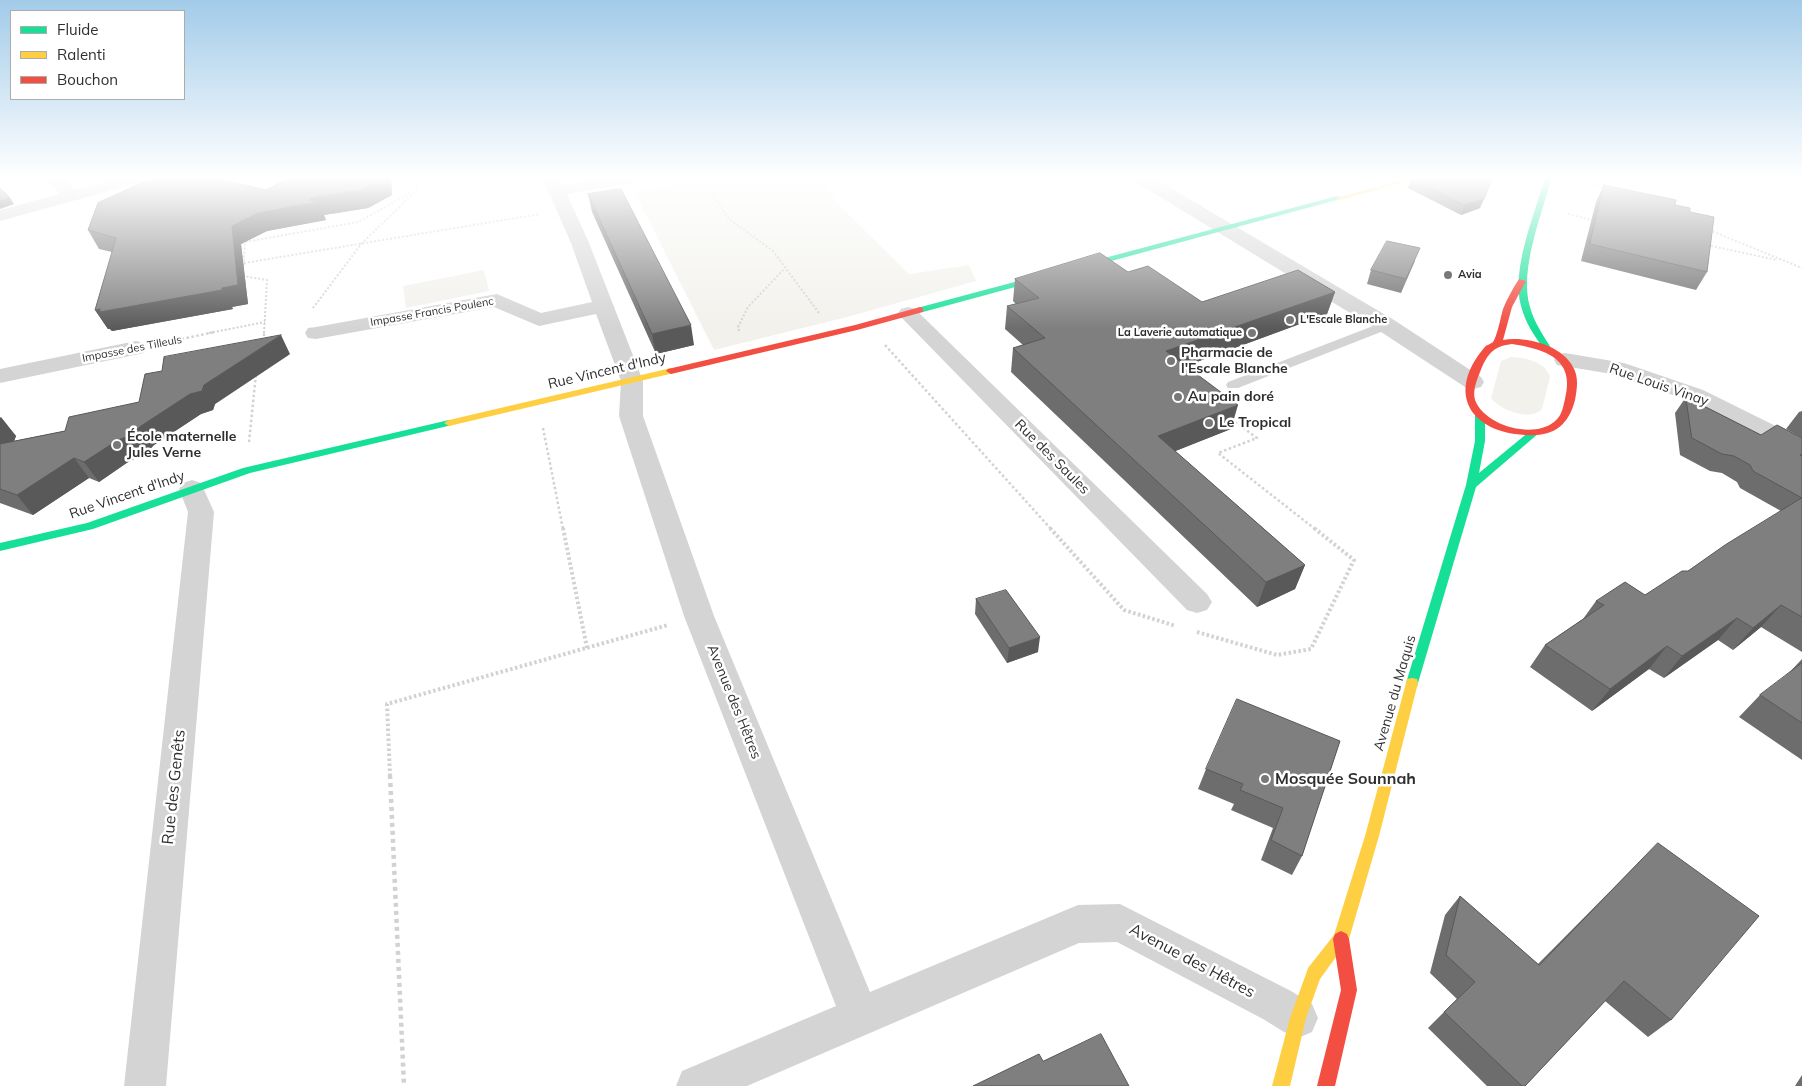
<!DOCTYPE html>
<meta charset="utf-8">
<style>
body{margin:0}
#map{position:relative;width:1802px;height:1086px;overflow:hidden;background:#fff;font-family:Mulish,sans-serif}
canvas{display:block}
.legend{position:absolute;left:10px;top:10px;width:175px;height:90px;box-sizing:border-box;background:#fff;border:1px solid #acacac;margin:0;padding:6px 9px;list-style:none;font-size:15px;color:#2f2f2f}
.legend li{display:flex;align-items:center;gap:10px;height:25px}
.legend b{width:25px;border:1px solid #acacac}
</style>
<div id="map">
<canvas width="1802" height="1086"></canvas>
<ul class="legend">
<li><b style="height:6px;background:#16e098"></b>Fluide</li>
<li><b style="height:6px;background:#ffcf43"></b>Ralenti</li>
<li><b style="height:6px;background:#f24e42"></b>Bouchon</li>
</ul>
</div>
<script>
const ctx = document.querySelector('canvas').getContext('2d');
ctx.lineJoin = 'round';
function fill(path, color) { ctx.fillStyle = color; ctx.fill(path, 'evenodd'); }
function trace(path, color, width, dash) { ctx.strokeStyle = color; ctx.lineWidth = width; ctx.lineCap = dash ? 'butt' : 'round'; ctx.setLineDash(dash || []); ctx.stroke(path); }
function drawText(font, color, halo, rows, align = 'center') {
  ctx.font = font + ' Mulish,sans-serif'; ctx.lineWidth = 5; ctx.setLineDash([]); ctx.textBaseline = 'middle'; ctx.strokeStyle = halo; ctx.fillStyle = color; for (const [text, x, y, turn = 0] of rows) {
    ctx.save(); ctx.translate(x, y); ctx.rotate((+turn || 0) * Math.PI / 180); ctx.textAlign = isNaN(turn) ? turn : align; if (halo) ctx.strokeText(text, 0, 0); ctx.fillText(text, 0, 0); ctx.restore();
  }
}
fill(new Path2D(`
 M723 177H819L838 204 909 274 969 265 976 281 847 317 714 350 634 191Z
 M484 270 489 291 406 308 403 286Z
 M1511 357C1526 358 1545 361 1550 377L1542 409C1530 422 1500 410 1491 398L1501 361Z`), '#f2f1ec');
trace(new Path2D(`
 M701 177 729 219 773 251 819 313
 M1574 179 1606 189
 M1568 214 1593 220
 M1709 230 1802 268
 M1707 245 1777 260
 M244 263 540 214
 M313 308 362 243 414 193
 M739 331 738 327 748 307 785 268
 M209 333 265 322
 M264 333 267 280 243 276 245 242 358 222 418 189 415 177`), '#d2d2d2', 2, [2, 2]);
trace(new Path2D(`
 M264 341V332
 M162 343 215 332
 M885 345 1051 529
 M1231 419 1257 438 1218 453 1315 529
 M543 428 563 529
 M249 442 256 374`), '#d2d2d2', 2.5, [2.5, 2.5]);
trace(new Path2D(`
 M563 528 587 648
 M1050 528 1124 610 1176 626
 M1197 632 1277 655 1311 649 1354 560 1314 528
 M390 776 387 704 668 625`), '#d2d2d2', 4, [2.5, 2.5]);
trace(new Path2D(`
 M390 775 404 1086`), '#d2d2d2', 4.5, [4, 4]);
fill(new Path2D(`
 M1386 321 1391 322 1393 325 1391 328 1238 388H1228L1226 385 1228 382Z`), '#d4d4d4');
fill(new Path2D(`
 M45 177H63L75 190 120 177H148L145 181 0 221V210L60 194Z
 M542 177H560L563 185 608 177H647L644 181 638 182 567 194 589 243 643 381V416L714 616 870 992 1078 905 1120 904 1291 991 1312 1004 1318 1018 1312 1032 1298 1038 1284 1032 1263 1019 1117 942 1079 943 747 1086H676L682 1071 836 1006 684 616 619 416 621 381 596 314 539 326 494 307 316 339 308 338 305 333 308 328 316 327 497 294 541 313 592 302 571 243Z
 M1131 177H1152L1394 320 1481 377 1484 382 1481 387 1473 389 1465 387 1378 330 1134 181Z
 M908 307 915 309 1207 594 1212 602 1207 610 1197 613 1187 610 901 317 898 313 901 309Z
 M136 341 144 343 147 348 144 353 0 383V369Z
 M1565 353 1624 363 1703 390 1802 439V457L1793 455 1687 400 1612 374 1557 365 1554 360 1557 355Z
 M192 480 201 483 214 512 166 1086H124L188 512 179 489 183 483Z`), '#d4d4d4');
fill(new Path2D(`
 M1545 177H1552C1542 214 1519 269 1530 307 1534 322 1543 335 1551 348L1547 351 1543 348C1534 335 1525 322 1521 306 1511 268 1535 214 1545 177Z
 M1337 196 1344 198 923 312H917L916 310 917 308Z
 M1480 412 1485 415V441L1479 473 1530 431 1534 430 1539 433 1476 487 1418 683 1417 687 1412 688 1407 687 1406 683 1466 485 1475 441V415Z
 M449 420 452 421 454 423 452 425 250 473 93 529 0 551V543L87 523 243 468Z`), '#16e098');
fill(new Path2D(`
 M1413 177H1424L1340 200 1336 198Z
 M671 368 674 369V373L449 426 444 423 449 420Z
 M1412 678 1417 679 1418 683 1379 836 1349 939 1320 979 1306 1018 1290 1086H1272L1290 1018 1306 974 1308 968 1334 935 1365 836 1406 683 1407 679Z`), '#ffcf43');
fill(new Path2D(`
 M1519 279 1526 281 1512 307 1503 340C1525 336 1562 345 1573 367 1579 377 1577 389 1575 400 1568 427 1552 437 1525 435 1470 432 1446 393 1484 348 1486 345 1491 344 1493 342 1497 337 1501 316 1503 309 1507 299 1513 288 1519 279ZM1512 344C1544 349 1576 358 1565 399 1563 407 1562 416 1554 422 1533 439 1485 426 1475 400 1472 390 1478 377 1482 367 1489 352 1495 346 1512 344Z
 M920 307 923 308V312L857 330 671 374 666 371 668 369 855 325Z
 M1341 931 1347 934 1349 939 1357 990 1335 1086H1317L1341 990 1333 939 1335 934Z`), '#f24e42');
fill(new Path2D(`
 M155 177H193L194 179 266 190 291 177H391L392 195 368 208 324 215 326 220 267 231 241 244 248 304 232 307 233 309 112 331 110 329H108L95 310 112 252 99 249 88 230Z
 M1411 179 1480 208 1461 215 1408 188Z
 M1604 185 1690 212 1707 272 1696 290 1581 261 1596 202Z
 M588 194 694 345 656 354 592 212Z
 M1415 261 1401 293 1367 284 1371 270Z
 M1128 272 1202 302 1335 292 1327 314 1186 366 1231 429 1175 451 1305 565 1295 589 1257 607 1011 372 1013 348 1023 345 1005 329 1007 306 1016 304 1013 301 1015 279Z
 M290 354 215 404 213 410 201 414 154 445 143 456 131 460 99 482 89 478 33 515 0 503V417L16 436 14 441 65 431 139 402Z
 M1686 397 1761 435 1802 438V652L1761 627 1733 650 1718 640 1664 678 1649 669 1592 711 1530 667 1545 645 1583 619 1596 601 1645 595 1688 571 1781 511 1740 488 1737 482 1722 473 1710 471 1680 455 1675 413Z
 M1802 411V438L1786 429 1799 412Z
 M976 599 1038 652 1007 663 975 614Z
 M1802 659V760L1739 717 1760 695 1786 676Z
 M1340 741 1302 856 1292 875 1261 860 1273 828 1231 810 1234 804 1198 789 1206 769Z
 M1658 843 1671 1020 1648 1037 1605 1001 1525 1086H1487L1428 1028 1457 999 1430 973 1445 915 1460 896 1538 964Z
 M1802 1075V1086H1795Z`), '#6d6d6d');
fill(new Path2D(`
 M185 177H193L194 181H185Z
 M386 177H391L392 195 368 208 324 215 326 220 267 231 241 244 248 304 232 307 233 309 112 331 110 329H108L95 310 232 226 258 213 310 200V198Z
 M10 198 14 204 0 209V201Z
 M1484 199 1480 208 1461 215 1464 205Z
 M1335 292 1327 314 1161 375 1166 351Z
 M691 325 694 345 656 354 652 334Z
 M281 335 290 354 215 404 213 410 201 414 154 445 143 456 131 460 99 482 84 462Z
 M1238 405 1231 429 1153 460 1158 436Z
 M1 417 16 436 5 465 0 459V418Z
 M74 458 89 478 33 515 17 495Z
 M1305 565 1295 589 1257 607 1266 582Z
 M1781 605 1761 627 1733 650 1753 628Z
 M1737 618 1718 640 1664 678 1682 656Z
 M1040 637 1038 652 1007 663 1009 648Z
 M1667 646 1649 669 1592 711 1610 689Z`), '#595959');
const building = new Path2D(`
 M155 177H185V181L212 177 266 190 291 177H386V178L361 190 310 198V200L318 202 258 213 232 226 238 285 222 288V290L100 312V309L95 310 116 238 88 230 98 203Z
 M1419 177H1493L1484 199 1464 205 1411 179Z
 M1604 185 1676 200 1675 205 1690 208V212L1714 217 1707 272 1590 244Z
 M0 188 10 198 0 201Z
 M621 189 691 325 652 334 588 194Z
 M1387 241 1420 248 1406 279 1371 270Z
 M1100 253 1128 272 1148 266 1202 302 1298 270 1335 292 1166 351 1238 405 1158 436 1305 565 1266 582 1013 348 1045 338 1007 306 1039 298 1015 279Z
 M281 335 204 385 202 391 190 394 141 426 129 436 118 440 84 462 74 458 17 495 0 489V444L65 431 69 417 139 402 145 374 162 371 164 357Z
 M1686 397 1761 435 1777 425 1802 438V454L1800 455 1802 456V498L1753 471 1750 465 1734 456 1722 454 1692 438Z
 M1802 498V617L1781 605 1753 628 1737 618 1682 656 1667 646 1610 689 1545 645 1604 605 1596 601 1625 582 1645 595 1682 571H1688L1725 545Z
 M1006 590 1040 637 1009 648 976 599Z
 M1802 663V723L1760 695Z
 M1237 699 1340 741 1302 856 1271 840 1283 808 1240 790 1243 784 1206 769Z
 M1658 843 1759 916 1671 1020 1624 981 1525 1086H1522L1444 1012 1475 982 1446 955 1460 896 1539 965Z
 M1101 1034 1129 1086H973L1039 1054 1043 1061Z`);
fill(building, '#7f7f7f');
trace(building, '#595959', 1);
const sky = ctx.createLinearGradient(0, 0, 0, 329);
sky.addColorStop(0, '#a2cbe9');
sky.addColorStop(0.54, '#fff');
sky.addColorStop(1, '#ffffff00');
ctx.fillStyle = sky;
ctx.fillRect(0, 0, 1802, 329);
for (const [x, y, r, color] of [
 [1448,275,5,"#787878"],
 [1290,320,5,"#787878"],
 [1252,333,5,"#787878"],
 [1171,361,5,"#787878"],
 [1178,397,5,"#787878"],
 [1209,423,5,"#787878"],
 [117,445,5,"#787878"],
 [1265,779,5,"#787878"]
]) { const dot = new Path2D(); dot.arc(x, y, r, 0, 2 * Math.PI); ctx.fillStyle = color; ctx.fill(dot); trace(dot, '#fff', 2); }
drawText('bold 11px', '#2f2f2f', '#fff', [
 ["Avia",1458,275],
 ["L'Escale Blanche",1300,320],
 ["La Laverie automatique",1242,333,"right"]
], 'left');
drawText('11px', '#2f2f2f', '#fff', [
 ["Impasse Francis Poulenc",432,312,-10],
 ["Impasse des Tilleuls",132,349,-11]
]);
drawText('bold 14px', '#2f2f2f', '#fff', [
 ["Pharmacie de",1181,353],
 ["l'Escale Blanche",1181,369],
 ["Au pain doré",1188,397],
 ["Le Tropical",1219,423],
 ["École maternelle",127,437],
 ["Jules Verne",127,453]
], 'left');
drawText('14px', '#2f2f2f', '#fff', [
 ["Rue Vincent d'Indy",607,371,-13],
 ["Rue Louis Vinay",1659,385,19],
 ["Rue des Saules",1052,457,45],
 ["Rue Vincent d'Indy",127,495,-19],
 ["Avenue du Maquis",1395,693,-74],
 ["Avenue des Hêtres",734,702,68]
]);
drawText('bold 16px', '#2f2f2f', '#fff', [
 ["Mosquée Sounnah",1275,779]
], 'left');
drawText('16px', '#2f2f2f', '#fff', [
 ["Rue des Genêts",174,787,-84],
 ["Avenue des Hêtres",1192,961,28]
]);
</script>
